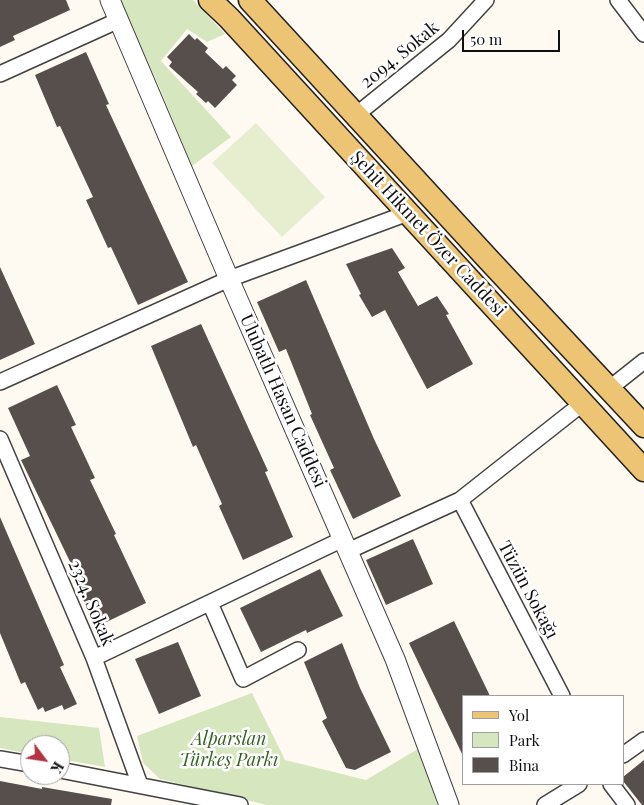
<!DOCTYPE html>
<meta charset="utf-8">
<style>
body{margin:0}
#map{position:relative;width:644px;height:805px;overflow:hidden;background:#fefaf2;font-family:"Playfair Display",serif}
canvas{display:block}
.legend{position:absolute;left:462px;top:695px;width:162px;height:90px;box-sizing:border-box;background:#fff;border:1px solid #9f9f9f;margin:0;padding:6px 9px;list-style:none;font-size:15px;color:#0f0f0f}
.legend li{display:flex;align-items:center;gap:10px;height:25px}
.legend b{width:25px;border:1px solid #9f9f9f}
.north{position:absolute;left:20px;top:735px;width:50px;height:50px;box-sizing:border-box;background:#fff;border:1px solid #9f9f9f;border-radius:50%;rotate:121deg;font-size:14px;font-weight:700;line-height:20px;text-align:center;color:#0f0f0f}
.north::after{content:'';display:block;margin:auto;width:18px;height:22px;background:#b43244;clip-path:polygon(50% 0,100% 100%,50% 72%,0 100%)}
.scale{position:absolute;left:462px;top:30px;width:98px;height:22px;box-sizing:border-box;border:2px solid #0f0f0f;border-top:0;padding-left:6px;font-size:15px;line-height:18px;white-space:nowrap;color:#0f0f0f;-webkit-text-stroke:4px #fff;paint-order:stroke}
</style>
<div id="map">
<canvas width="644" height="805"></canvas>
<ul class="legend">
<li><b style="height:6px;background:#edc473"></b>Yol</li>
<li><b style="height:14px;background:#d6e6be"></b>Park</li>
<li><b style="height:14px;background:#574f4c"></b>Bina</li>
</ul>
<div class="north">K</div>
<div class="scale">50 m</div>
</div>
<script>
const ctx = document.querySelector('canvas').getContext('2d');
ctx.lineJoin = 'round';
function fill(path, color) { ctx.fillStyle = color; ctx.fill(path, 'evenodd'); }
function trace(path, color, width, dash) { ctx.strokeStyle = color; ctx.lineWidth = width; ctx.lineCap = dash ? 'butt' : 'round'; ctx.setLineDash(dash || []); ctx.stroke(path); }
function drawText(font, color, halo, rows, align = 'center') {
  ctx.font = font + ' "Playfair Display",serif'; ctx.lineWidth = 5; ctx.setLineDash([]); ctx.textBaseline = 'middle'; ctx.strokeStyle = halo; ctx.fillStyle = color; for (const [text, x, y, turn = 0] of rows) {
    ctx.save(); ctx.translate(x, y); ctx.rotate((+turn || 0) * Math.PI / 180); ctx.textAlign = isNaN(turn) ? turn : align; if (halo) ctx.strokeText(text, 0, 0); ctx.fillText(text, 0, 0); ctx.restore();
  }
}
fill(new Path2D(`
 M119 0H193L225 34 207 42 187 29 161 61 231 137 192 166 158 84Z
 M252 693 285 760 366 780 421 747 437 805H267L160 779 143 763 137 736Z
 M0 717 99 728 105 767 60 759V745H30V754L0 748Z`), '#d6e6be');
fill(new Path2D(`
 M256 123 325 197 282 237 212 163Z`), '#e6eecf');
fill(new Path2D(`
 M0 0H66L70 10 13 36 15 40 0 47Z
 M189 34 195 40 197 38 208 48 205 52 223 69 226 66 236 76 232 80 237 85 215 108 208 101 206 103 196 94 198 92 169 66 172 62 167 57Z
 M86 52 109 104 106 105 188 282 138 305 111 247 108 248 86 200 93 197 60 126 57 127 35 75Z
 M392 248 405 268 398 272 418 306 437 296 449 314 446 315 473 364 427 389 385 310 372 317 359 295 361 294 346 264Z
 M0 267 35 344 0 360Z
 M306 280 374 439 401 496 353 519 330 470 334 468 310 415 312 414 286 349 279 352 257 302Z
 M201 324 268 471 265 472 293 537 243 560 219 506 222 504 196 445 193 447 151 346Z
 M57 385 76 425 71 427 95 478 90 480 116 534 114 535 146 603 96 627 81 595 83 594 71 569 73 568 21 460 30 456 8 408Z
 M0 517 64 665 60 667 77 704 64 710 62 705 45 712 43 707 38 710 25 682 21 684 0 633Z
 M413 539 433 584 386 605 366 560Z
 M320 569 343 616 307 633 306 630 261 652 240 608Z
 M454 621 490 696H463V756L409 643Z
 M178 642 201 696 159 714 135 659Z
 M342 643 360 688 391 752 355 770 346 768 322 721 327 718 304 662Z
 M644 760V805H642L623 781V777Z
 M0 781 42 789V787L112 799 111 805H0Z`), '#574f4c');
const minor = new Path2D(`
 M618 0 644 34
 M0 74 119 20
 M356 115 449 40 486 0
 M0 382 229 279 408 213
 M610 388 644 361
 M0 439 94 658 140 785
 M460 500 562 696
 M348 551 460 500 583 403
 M210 603 243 679 298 650
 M94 658 343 539
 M623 755 644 740
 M0 759 30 764
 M60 770 240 805
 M611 784 627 805
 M545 805 579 784`);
const tertiary = new Path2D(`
 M110 0 229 279 395 659 449 805`);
const primary = new Path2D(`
 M210 0 229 18 644 470
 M250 0 488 259 644 426`);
trace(minor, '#424242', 18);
trace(tertiary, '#424242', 21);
trace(primary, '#202020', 25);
trace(minor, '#fff', 15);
trace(tertiary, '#fff', 19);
trace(primary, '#edc473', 22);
drawText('18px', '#0f0f0f', '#fff', [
 ["2094. Sokak",400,55,-39],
 ["Şehit Hikmet Özer Caddesi",428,234,47],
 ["Ulubatlı Hasan Caddesi",283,401,66],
 ["Tüzün Sokağı",528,590,62],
 ["2324. Sokak",91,603,67]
]);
drawText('italic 18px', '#376224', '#fff', [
 ["Alparslan",229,739],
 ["Türkeş Parkı",229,760]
]);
</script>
